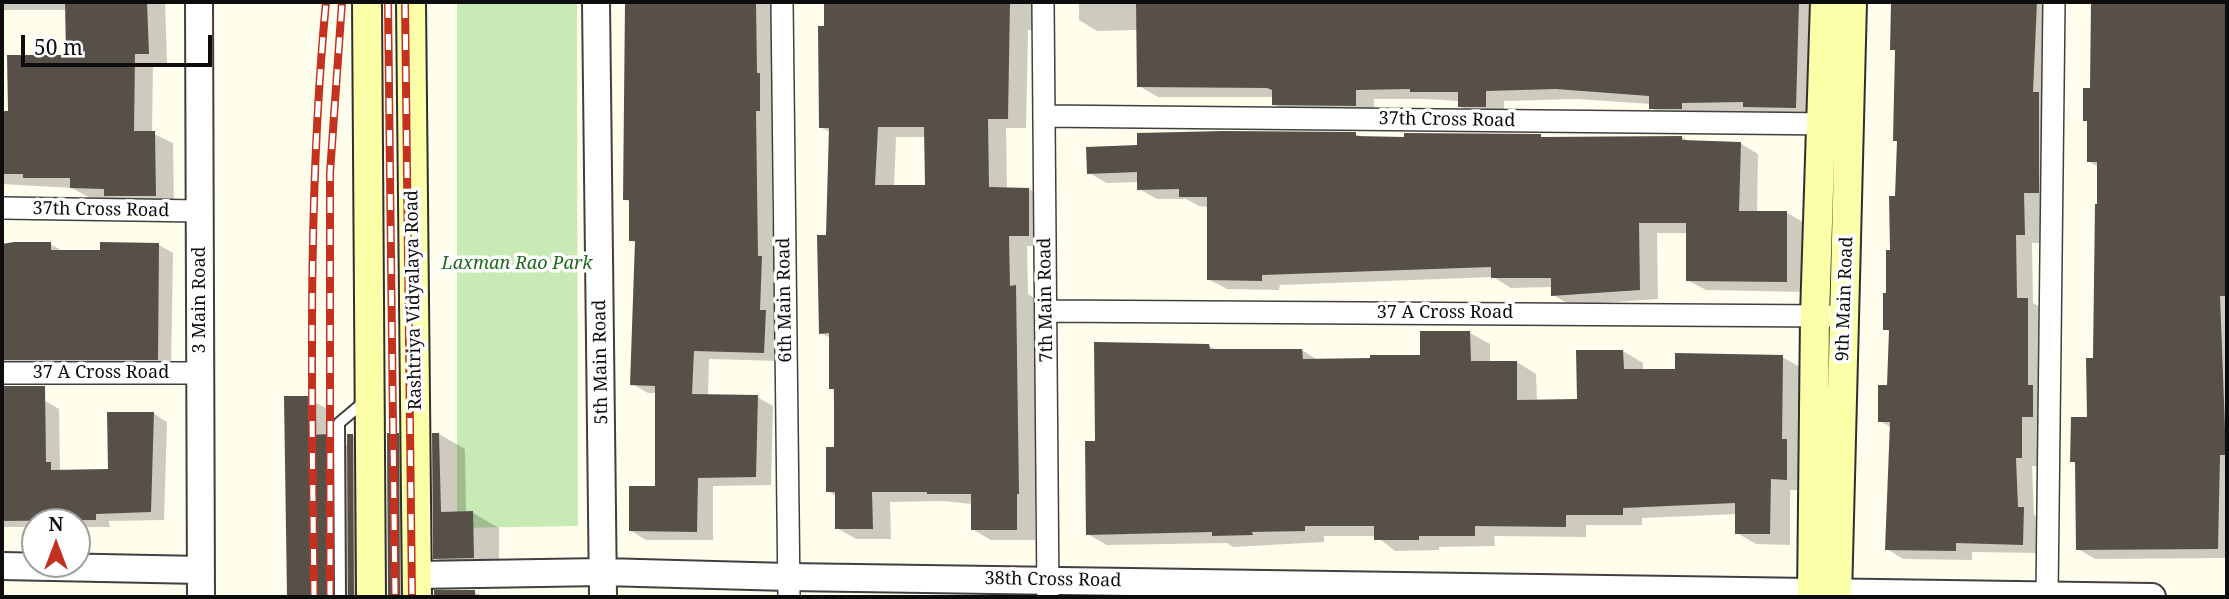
<!DOCTYPE html>
<style>
body{margin:0}
#map{position:relative;width:2229px;height:599px;overflow:hidden;background:#fffeed;font-family:"Noto Serif",serif}
canvas{display:block}
.frame{position:absolute;inset:0;border:4px solid #0d0d0d;pointer-events:none}
.north{position:absolute;left:21px;top:508px;width:70px;height:70px;box-sizing:border-box;background:#fff;border:2px solid #9e9e9e;border-radius:50%;rotate:0deg;font-size:19px;font-weight:700;line-height:28px;text-align:center;color:#0d0d0d}
.north::after{content:'';display:block;margin:auto;width:24px;height:32px;background:#c4321f;clip-path:polygon(50% 0,100% 100%,50% 72%,0 100%)}
.scale{position:absolute;left:21px;top:35px;width:191px;height:32px;box-sizing:border-box;border:4px solid #0d0d0d;border-top:0;padding-left:9px;font-size:21px;line-height:24px;white-space:nowrap;color:#0d0d0d;-webkit-text-stroke:5px #fff;paint-order:stroke}
</style>
<div id="map">
<canvas width="2229" height="599"></canvas>
<div class="frame"></div>
<div class="north">N</div>
<div class="scale">50 m</div>
</div>
<script>
const ctx = document.querySelector('canvas').getContext('2d');
ctx.lineJoin = 'round';
function fill(path, color) { ctx.fillStyle = color; ctx.fill(path, 'evenodd'); }
function trace(path, color, width, dash) { ctx.strokeStyle = color; ctx.lineWidth = width; ctx.lineCap = dash ? 'butt' : 'round'; ctx.setLineDash(dash || []); ctx.stroke(path); }
function drawText(font, color, halo, rows, align = 'center') {
  ctx.font = font + ' "Noto Serif",serif'; ctx.lineWidth = 7; ctx.setLineDash([]); ctx.textBaseline = 'middle'; ctx.strokeStyle = halo; ctx.fillStyle = color; for (const [text, x, y, turn = 0] of rows) {
    ctx.save(); ctx.translate(x, y); ctx.rotate((+turn || 0) * Math.PI / 180); ctx.textAlign = isNaN(turn) ? turn : align; if (halo) ctx.strokeText(text, 0, 0); ctx.fillText(text, 0, 0); ctx.restore();
  }
}
fill(new Path2D(`
 M457 2H577L578 526 457 528Z`), '#c8ebb5');
fill(new Path2D(`
 M2 2H165L167 63 153 64 152 133 173 143 174 206H124L111 198H90L72 188 2 184V113H10L68 56 67 10H2Z
 M626 2H774L772 211 780 361 709 359 708 396 757 397 773 406 771 485 713 486V540H646L630 530 657 488 656 393H648L632 384 637 243 631 240 630 202 625 199Z
 M825 2H1036V30H1028L1026 128H1006L1007 189H1029L1047 200V246H1027L1028 294 1034 298 1038 504H1035V540H991L972 529V504L943 501 890 502 891 539H856L837 528 836 496 828 491 836 449 831 338 820 333 828 237 830 132 820 127ZM896 137H926L927 187H894Z
 M1079 2H1815L1814 118 1764 117 1755 112 1700 113 1669 119 1651 108V104L1576 99 1504 101V117H1478L1459 106V101L1426 99H1374V116L1293 115 1274 104V97H1158L1139 86 1138 30 1097 31 1079 20Z
 M1892 2H2051L2055 202 2040 201 2041 243H2032L2033 303 2044 309 2049 426H2038V466H2032L2034 515 2040 518 2039 553 1972 552V560L1903 559 1887 549 1892 428 1880 421 1889 387 1891 332 1885 329 1897 198 1899 143 1894 140 1896 51 1892 48Z
 M2093 2H2227V558L2095 559 2078 549 2076 464 2072 461 2089 419 2095 360 2099 205V167L2088 161V122L2085 120 2092 90Z
 M1356 134 1361 137H1682L1690 142 1740 143 1758 154 1757 213H1787L1805 223 1804 292 1706 290 1687 280 1688 233H1657L1658 299 1571 305 1553 295V287L1511 288 1493 277 1280 285 1279 290 1227 289 1208 279 1209 207 1199 206 1186 199H1157L1139 189V182L1107 183 1089 173Z
 M50 244 63 251H101L159 245 173 253 171 367 2 369V245Z
 M1470 333 1490 344V363L1517 362 1536 374 1537 401H1578L1623 351 1643 363V371H1677L1782 357 1802 368 1806 490H1790V545L1756 544 1737 533V514L1642 518V525H1586V537L1494 536 1495 546 1439 547V550L1395 551 1376 536H1324V542L1233 547 1227 543 1107 545 1087 534 1097 442 1209 346 1218 351 1302 350 1319 361 1422 356Z
 M286 398H307L333 412V438L349 447 353 436 378 450 379 597H288Z
 M45 401 59 409 60 469 65 472 109 471 153 413 167 422 164 520 109 521 110 527H77V522H35V527H2V405Z
 M439 434 465 449 466 513H473L499 528V572L461 573 435 558 434 435Z
 M388 435H398L424 450 425 597H389Z
 M435 592H474L484 597H434Z`), '#0003');
fill(new Path2D(`
 M65 2H147L149 54H135L134 131H155L156 196H104V189L70 188V178H23V174H2V111H8L7 55H66Z
 M625 2H756L757 73H760V111H756L758 256H762L760 310H766L764 353 694 351 692 394 758 395 756 477 698 478 697 532 629 531V486H655V386L630 385 635 241H629V200H623Z
 M824 2H1010L1008 119H988L989 187 1029 188V236H1009L1010 286 1016 285 1019 494H1017V530H971V494H927V492H872L873 529H835V492H826V447H834V389H829V333L819 334 817 235H826L829 128H819L818 26H824ZM878 127H924L925 185H875Z
 M1136 2H1799L1796 108 1743 107V102L1682 103V109H1649V96L1556 89 1486 91V107H1458V92H1410V89L1356 90V106L1272 105V90L1267 88 1137 87Z
 M1891 2H2037L2033 92H2039V193H2024L2025 235H2016L2017 298H2028V385H2033V417H2022V458H2016L2018 507H2024L2023 545 1956 543V551L1885 550 1890 422H1878V385H1887L1889 330H1883V293H1886V250H1890L1889 196H1895L1897 141H1893L1895 50H1890Z
 M2091 2 2227 4V296H2220L2226 455H2220L2218 549 2076 550 2075 462H2070L2071 417H2087L2086 358H2093L2095 204H2097V162H2087V121H2083V88H2090Z
 M1225 131 1356 132V136L1404 137V133L1541 134V137L1682 136V140L1741 142 1739 211H1787V282L1686 281V223H1639L1640 290 1551 296V278H1491V267L1262 275V281L1207 280V197H1179V189L1137 190V172L1087 174 1086 147 1137 145V133Z
 M14 242H51V250H100V242L159 243 158 360H2V244Z
 M1420 331H1470L1471 361H1517V400L1577 399 1576 350H1623L1624 369H1675V353L1783 355 1782 439H1787V480L1771 479 1770 534H1735V503L1623 508V515H1566V527L1475 526V536H1419V540H1374V526H1305V531L1252 532 1253 535 1212 536V532L1086 535 1085 441H1095L1094 342 1209 344 1210 349H1302L1303 359 1370 358V355H1420Z
 M2 386H45L46 462H51V470L108 469 107 412H154L151 512 96 514V520L2 521Z
 M284 396H308L309 435 331 434 332 597H287Z
 M387 433H399L400 597H388Z
 M432 433H439L441 512 473 511 474 558 433 559Z
 M347 434H353L354 597H348Z
 M434 590H475V597H434Z`), '#565049');
const service = new Path2D(`
 M340 597 339 423 364 402`);
const minor = new Path2D(`
 M782 2 789 597
 M1043 2 1048 597
 M1044 116 1834 124
 M2 208 199 211
 M1046 311 1828 316
 M2 373H200
 M2047 594 2054 2`);
const tertiary = new Path2D(`
 M199 2 201 597
 M596 2 603 597
 M2 566 201 570
 M416 575 603 572 788 577 2152 597`);
const secondary = new Path2D(`
 M367 2 371 597
 M411 2 417 597
 M1812 597 1815 316 1825 2
 M1837 597 1852 2`);
trace(service, '#404040', 14);
trace(minor, '#404040', 24);
trace(tertiary, '#404040', 30);
trace(secondary, '#2f2f2f', 32);
trace(service, '#fff', 10);
trace(minor, '#fff', 21);
trace(tertiary, '#fff', 26);
trace(secondary, '#faffa8', 28);
const rail = new Path2D(`
 M388 2 395 597
 M405 2 412 597
 M314 597C312 398 307 200 326 2
 M330 597V173L342 2`);
trace(rail, '#c4321f', 8);
trace(rail, '#fff', 5, [16]);
drawText('18px', '#0d0d0d', '#fff', [
 ["37th Cross Road",1447,120,1],
 ["37th Cross Road",101,210,1],
 ["9th Main Road",1845,299,-88],
 ["3 Main Road",200,300,-90],
 ["Rashtriya Vidyalaya Road",414,300,-91],
 ["6th Main Road",785,300,-91],
 ["7th Main Road",1046,300,-91],
 ["37 A Cross Road",1445,313],
 ["5th Main Road",601,362,-91],
 ["37 A Cross Road",101,373],
 ["38th Cross Road",1053,580,1]
]);
drawText('italic 18px', '#1e681b', '#fff', [
 ["Laxman Rao Park",517,264]
]);
</script>
